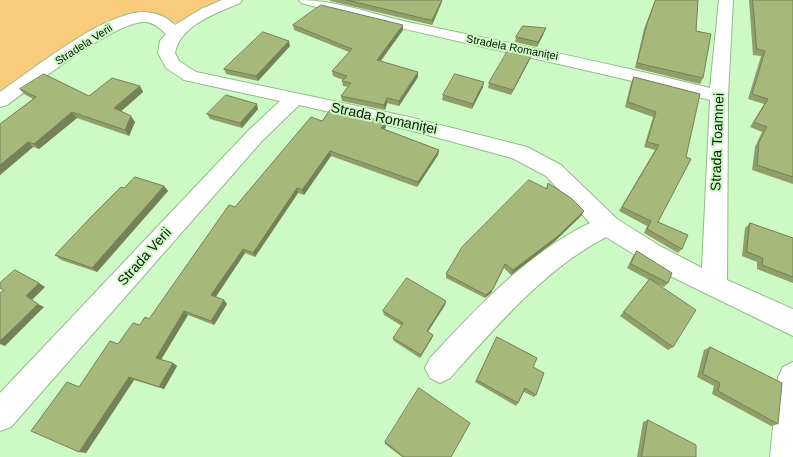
<!DOCTYPE html>
<meta charset="utf-8">
<style>
body{margin:0}
canvas{display:block;background:#ccf9c4}
</style>
<canvas width="793" height="457"></canvas>
<script>
const ctx = document.querySelector('canvas').getContext('2d');
ctx.lineJoin = 'round';
function fill(path, color) { ctx.fillStyle = color; ctx.fill(path, 'evenodd'); }
function trace(path, color, width, dash) { ctx.strokeStyle = color; ctx.lineWidth = width; ctx.lineCap = dash ? 'butt' : 'round'; ctx.setLineDash(dash || []); ctx.stroke(path); }
function drawText(font, color, halo, rows, align = 'center') {
  ctx.font = font + ' Arial,sans-serif'; ctx.lineWidth = 4; ctx.setLineDash([]); ctx.textBaseline = 'middle'; ctx.strokeStyle = halo; ctx.fillStyle = color; for (const [text, x, y, turn = 0] of rows) {
    ctx.save(); ctx.translate(x, y); ctx.rotate((+turn || 0) * Math.PI / 180); ctx.textAlign = isNaN(turn) ? turn : align; if (halo) ctx.strokeText(text, 0, 0); ctx.fillText(text, 0, 0); ctx.restore();
  }
}
fill(new Path2D(`
 M0 0H227L179 23C167 23 160 11 148 11 114 8 30 76 0 96Z`), '#f9cc7d');
const street = new Path2D(`
 M222 0H242L240 3C217 13 180 25 175 53L179 61 196 72 409 117 527 147 561 165 617 219 660 246 702 268 710 100C574 65 436 39 301 3L299 0C339 0 377 16 417 24 515 44 613 64 710 88L719 0H733L728 96 727 280 793 309V336L666 274 606 237C543 270 497 326 450 378L440 383 430 378 425 368 430 358C478 307 526 254 590 223L546 176 512 158 409 130 299 105 262 141 11 427 0 431V393L248 131 280 101 184 80 166 68 158 53 160 41 166 34C160 28 152 21 143 22 111 24 35 85 7 105L0 107V92C35 68 101 14 143 12 155 12 167 17 175 25L201 9Z
 M793 362V457H770L778 377 783 367Z`);
trace(street, '#92bd8b', 2);
fill(street, '#fff');
fill(new Path2D(`
 M330 0H442L441 4 432 25 330 1Z
 M655 0H698L696 31 703 78 700 84 635 68 644 29Z
 M749 0H793V184L752 170 755 147 762 132 750 127 764 104 748 99 761 56 753 55Z
 M293 25 403 30 381 61 418 77 399 106 387 103 385 110 342 101 341 96 348 87 343 86 342 81 343 80 333 76 332 71 349 52 294 30Z
 M544 33 537 47 515 42 516 37Z
 M290 46 258 81 226 74 224 69Z
 M530 59 511 95 488 88 489 83Z
 M634 77 700 94 658 222 682 249 678 253 644 233 647 226 619 211 655 150 644 147 653 117 625 107 631 83Z
 M140 86 143 92 121 111 135 122 129 136 77 118 39 149 33 147 0 175V124L33 99 24 94 20 89 89 96Z
 M483 87 472 109 442 100 443 95Z
 M258 109 242 128 210 119 207 114Z
 M322 121 386 122V127L384 129 439 150 438 155 417 187 331 156 304 195 298 193 255 257 245 253 216 297 227 304 214 325 188 315 161 360 173 363 177 366 164 389 134 380 86 453 79 387 118 344 140 325 149 319 235 207Z
 M548 183 584 211 581 216 555 241 511 275 504 268 491 293 485 298 446 278V274L546 188Z
 M164 186 168 191 97 272 61 260 55 255 124 188Z
 M750 223 793 238V283L757 269V262L742 256 745 228Z
 M637 251 668 283 664 287 656 283 673 347 668 350 620 316 649 280 627 268 633 256Z
 M445 305 428 332 433 335 432 338 420 358 394 341 393 338 402 326 384 315 383 311Z
 M497 337 533 367 536 395 534 397 524 392 518 403 516 406 475 382Z
 M710 347 778 424 771 426 712 394 714 386 697 377 704 350Z
 M648 420 696 457H637L643 422Z
 M385 442 451 457H402L385 444Z`), '#909e6a');
fill(new Path2D(`
 M442 0 441 4 432 25V20Z
 M403 25V30L377 65V60Z
 M546 28 544 33 537 47 538 42Z
 M289 41 290 46 258 81 256 76Z
 M532 54 530 59 511 95 513 90Z
 M418 72V77L399 106V101Z
 M484 82 483 87 472 109 473 104Z
 M140 86 143 92 118 114 114 108Z
 M387 98V103L385 110 384 105Z
 M257 104 258 109 242 128 240 123Z
 M72 112 77 118 39 149 34 144Z
 M131 116 135 122 129 136 125 130Z
 M386 122V127L381 133V128Z
 M28 142 33 147 0 175V165Z
 M439 150 438 155 417 187 418 182Z
 M330 151 331 156 304 195 302 190Z
 M164 186 168 191 97 272 92 268Z
 M297 188 298 193 255 257 253 253Z
 M584 211 581 216 555 241 511 275 513 270Z
 M243 249 245 253 214 299 211 295Z
 M505 264 491 293 485 298 486 295Z
 M39 283 45 287 32 300 26 296Z
 M224 300 227 304 214 325 211 321Z
 M446 301 445 305 426 334 427 331Z
 M38 304 44 307 5 346 0 344V341Z
 M184 311 188 315 160 361 156 358Z
 M433 335 432 338 420 358 421 355Z
 M173 363 177 366 164 389 159 387Z
 M129 377 134 380 86 453 79 452Z`), '#758156');
const building = new Path2D(`
 M347 0H442L432 20Z
 M656 0H698L696 31 711 34 703 78 637 63 647 24Z
 M753 0H793V177L757 165 759 142 767 127 754 122 768 99 752 94 765 51 757 49Z
 M321 5 403 25 377 60 418 72 399 101 387 98 384 105 341 96 351 83 342 81 347 76 332 71 352 49 293 25Z
 M523 26 546 28 538 42 516 37Z
 M263 32 289 41 256 76 224 69Z
 M509 49 532 54 513 90 489 83Z
 M44 74 89 96 112 78 140 86 114 108 131 116 125 130 72 112 34 144 28 142 0 165V124L36 97 20 89Z
 M455 74 484 82 473 104 443 95Z
 M634 77 700 94 686 157 691 159 658 222 688 235 682 249 647 229 651 221 622 207 659 145 647 142 656 112 628 102Z
 M226 95 257 104 240 123 207 114Z
 M331 109 386 122 381 128 439 150 418 182 330 151 302 190 297 188 253 253 243 249 211 295 224 300 211 321 184 311 156 358 173 363 159 387 129 377 79 452 31 431 67 382 79 387 110 341 118 344 133 323 140 325 145 317 149 319 229 205 235 207 311 117 322 121Z
 M135 177 164 186 92 268 55 255 92 216 121 187 124 188Z
 M529 180 547 189 548 183 571 198 584 211 558 236 513 270 505 264 493 289 486 295 446 274 462 247Z
 M750 223 793 238V277L762 265 763 258 747 252Z
 M637 251 672 273 668 283 631 264Z
 M15 270 39 283 26 296 38 304 0 341V293L4 290 0 288V283Z
 M407 278 446 301 427 331 433 335 421 355 393 338 403 323 383 311Z
 M650 279 696 310 673 347 624 312Z
 M497 337 537 358 533 367 544 373 536 395 525 388 518 403 477 380Z
 M710 347 782 383 778 424 718 391 720 383 703 374Z
 M419 388 470 423 451 457H404L385 442Z
 M648 420 696 445V457H642Z`);
fill(building, '#a7b87b');
trace(building, '#758156', 1);
drawText('11px', '#091907', '#ccf9c4', [
 ["Stradela Verii",84,45,-33],
 ["Stradela Romaniței",512,48,11]
]);
drawText('14px', '#091907', '#ccf9c4', [
 ["Strada Romaniței",384,119,12],
 ["Strada Toamnei",718,142,-88],
 ["Strada Verii",145,257,-48]
]);
</script>
